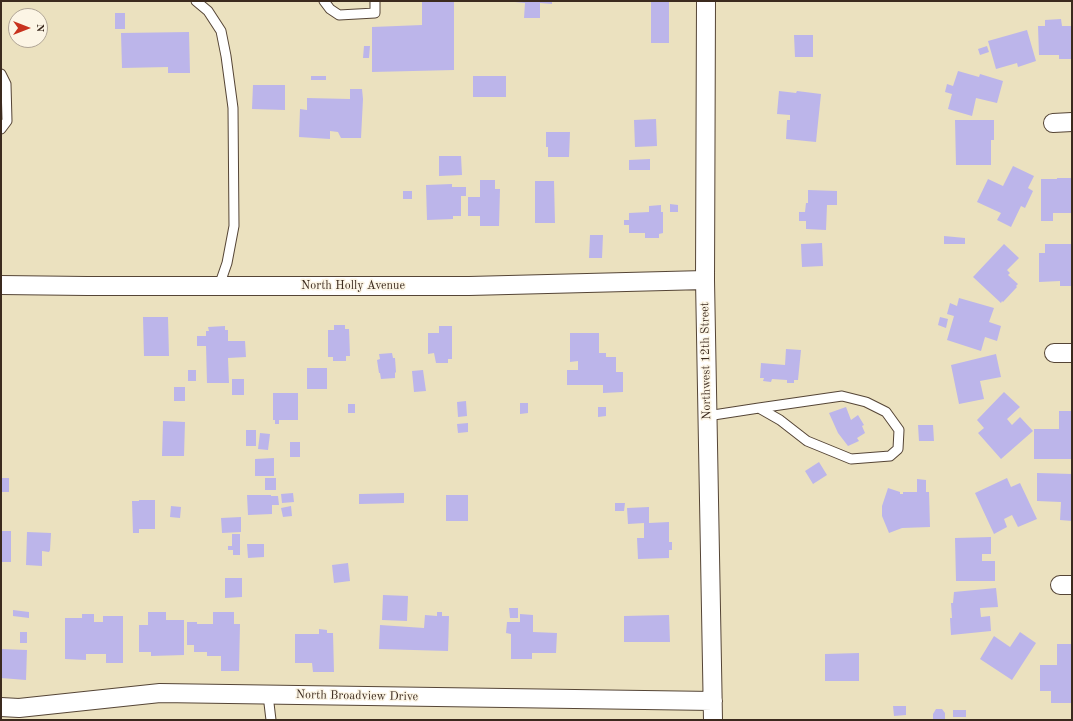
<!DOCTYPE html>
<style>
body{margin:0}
#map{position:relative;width:1073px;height:721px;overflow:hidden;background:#ebe1bf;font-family:"Old Standard TT",serif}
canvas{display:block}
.frame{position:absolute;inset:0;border:2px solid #3b2a1e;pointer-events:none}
.north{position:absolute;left:8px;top:8px;width:40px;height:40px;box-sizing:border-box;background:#fcf5e5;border:1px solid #afa495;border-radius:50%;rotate:90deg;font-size:11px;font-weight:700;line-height:16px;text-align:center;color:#3b2a1e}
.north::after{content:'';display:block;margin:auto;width:14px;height:18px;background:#c8321e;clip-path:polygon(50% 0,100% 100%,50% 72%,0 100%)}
</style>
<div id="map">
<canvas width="1073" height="721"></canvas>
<div class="frame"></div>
<div class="north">N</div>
</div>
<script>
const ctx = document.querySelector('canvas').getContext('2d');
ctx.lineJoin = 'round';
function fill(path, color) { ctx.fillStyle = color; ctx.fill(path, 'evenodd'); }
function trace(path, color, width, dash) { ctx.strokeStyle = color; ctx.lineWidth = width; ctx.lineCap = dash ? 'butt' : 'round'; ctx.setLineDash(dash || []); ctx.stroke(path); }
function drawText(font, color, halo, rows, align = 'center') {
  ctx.font = font + ' "Old Standard TT",serif'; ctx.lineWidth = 3; ctx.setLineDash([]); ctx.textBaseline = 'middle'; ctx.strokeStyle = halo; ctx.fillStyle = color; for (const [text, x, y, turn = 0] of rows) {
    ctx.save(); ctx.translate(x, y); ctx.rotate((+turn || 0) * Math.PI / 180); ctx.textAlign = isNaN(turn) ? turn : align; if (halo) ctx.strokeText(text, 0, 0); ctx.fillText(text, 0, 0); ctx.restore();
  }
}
fill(new Path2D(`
 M422 1H454V70L372 72V27L422 25Z
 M515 1H552V4L540 3V18H524L525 3 515 2Z
 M651 1H669V43H651Z
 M115 13H125V29H115Z
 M1061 19 1062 26H1072V59H1059V55H1039L1038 26H1045V20Z
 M1027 30 1036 61 1018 67 1017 63 996 69 988 41Z
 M189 32 190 73H168V67L122 68 121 33Z
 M794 35H813V57H795Z
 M364 46H370L369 58H363Z
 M987 46 989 52 980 55 978 49Z
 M958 71 979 77 980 74 1003 81 997 103 976 98 972 116 948 109 952 94 945 92 947 84 953 86Z
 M311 76H326V80H311Z
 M473 76H506V97H473Z
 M253 85H285V110L252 109Z
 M350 89H362L363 99 361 138H341L338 132 330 131V139L299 137 300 109 307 110V98L350 99Z
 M779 91 796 93 797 91 821 94 816 142 786 139 787 120H790V115L777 114Z
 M656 119 657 146 635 147 634 120Z
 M955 120H994V140H991V165H956Z
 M546 132H570L569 157H548V147H546Z
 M439 156H461L462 175 439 176Z
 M650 159V170H629V160Z
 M1013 166 1034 176 1028 188 1033 191 1025 208 1021 206 1011 227 997 220 1001 213 977 202 988 179 1003 186Z
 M1057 178H1072V213H1053V221H1041V179H1057Z
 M480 180H495V189H500L499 226H480V216H468V197H480Z
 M535 181H554L555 223H535Z
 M452 184V187H466V196H461V216H453V219L427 220 426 185Z
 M808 190 837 191V205H827L826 230 806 229V221H799V212H805L806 203H808Z
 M403 191H412V199H403Z
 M670 204 678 205V212H670Z
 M661 205V212H663V233L659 234V238H645V233H629V225H624V220H629V213L649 212V206Z
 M590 235H603L602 258H589Z
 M944 236 965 238V244H944Z
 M822 243 823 266 802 267 801 244Z
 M1004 244 1019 258 1007 270 1010 273 1008 275 1018 284 1016 286 1017 287 1003 302 1002 301 1001 303 973 277Z
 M1045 244H1072V286H1060V281L1039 282V253H1045Z
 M959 298 994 308 989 322 1001 326 997 341 985 337 981 351 947 340 954 316 947 314 950 303 957 306Z
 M143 317H168L169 356H144Z
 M940 317 948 319 946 328 938 325Z
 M334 325H345V329H349L350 356H346V361H333V357H328V330H334Z
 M225 326V330H228V341H245L246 357 228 358 229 383H207L206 346H197V336H206V331H209L208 327Z
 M439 326H452V359H448V363H436L434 353 428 354V333H439Z
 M570 333H599V353H606V357H616V372H623V392L603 393V385H567V370H578V361L570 362Z
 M786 349 801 350 798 380H794V383H787V380L772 379 771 382 763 381 764 378H760L761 363 785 365Z
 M392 353 393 358H395L396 372 395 373V378L381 379 380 373H379L377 360 380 359 379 354Z
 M996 354 1001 377 980 381 984 399 959 404 951 365Z
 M307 368H327V389H307Z
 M188 370H196V381H188Z
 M423 370 426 391 414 392 412 371Z
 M232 379H244V395H232Z
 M174 387H185V401H174Z
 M1004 392 1020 407 1007 419 1012 425 1020 417 1033 431 1001 459 978 433 984 428 977 420Z
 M273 393H298V420H279V424H275V420H273Z
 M466 401 467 416 458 417 457 402Z
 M520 403H528V413L520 414Z
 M348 404H355V413H348Z
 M598 407H606V416L598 417Z
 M846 407 851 420 858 415 864 425 862 426 865 433 857 438 859 441 848 446 838 433 829 413Z
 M1059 411H1072V459H1034V429H1059Z
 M163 421 185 422 184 456H162Z
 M468 423V432L458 433 457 424Z
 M918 425H933L934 441H919Z
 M246 430H256V446H246Z
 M260 433 270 434 268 450 258 449Z
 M290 442H300V457H290Z
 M274 458V476H255V459Z
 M819 462 827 475 813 484 805 471Z
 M1037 473 1072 474V521L1060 520 1061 502 1037 501Z
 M1 478H9V492H1Z
 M265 478H276V490H265Z
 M1007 478 1011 487 1020 483 1037 519 1018 527 1012 515 1004 519 1007 527 994 534 975 493Z
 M917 479 926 480V492H929L930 527 902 528 889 533 882 516V506L888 488 900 492V494H903V492H917Z
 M293 493 294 502 282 503 281 494Z
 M404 493V503L359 504V494Z
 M247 495H271V496H278L279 505H272V514L248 515Z
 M446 495H468V521H446Z
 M139 500H155V529H139V533H133L132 501H139Z
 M615 503H625L624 511H615Z
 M171 506 181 507 180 518 170 517Z
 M291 506 292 516 283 517 281 508Z
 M649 507V523L669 522V542H672V550H669V558L638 559 637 538H644V523L628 524 627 508Z
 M241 517V532L222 533 221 518Z
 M1 531H11V562H1Z
 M27 532 51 533 50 550 49 552 42 551V566L26 565Z
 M232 534H240V555H233V550H228V546H232Z
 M991 537V554H982V561H995V581H956L955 538Z
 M247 544H264V557L248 558Z
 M348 563 350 581 334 583 332 565Z
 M225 578H242V597L225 598Z
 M996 588 998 607 980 608 981 617 990 616 991 631 951 635 950 618H952L951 603H953L954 592Z
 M383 595 408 596 407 621 382 620Z
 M509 608H518V618H510Z
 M13 610 29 612V618L13 616Z
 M148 612H166V620H184V655L151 656V652H139V625H148Z
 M213 612H234V624H240L239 671H221V656H207V652H194V645H187V622H197V624H213Z
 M437 612H442V616H449L448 651 379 649 380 625 424 628 425 615 437 616Z
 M82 614H94V622H103V616H123V663H106V654H86V660L65 659V618H82Z
 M520 614 533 615V632L557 633 556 653H532V659H511V634L506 633 507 622H520Z
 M669 615 670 642H624V616Z
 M319 629 327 630V633H333L334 672H313L312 663H295V634H319Z
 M20 632H27V643H20Z
 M1020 632 1036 643 1012 680 980 659 994 636 1010 647Z
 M1057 644H1072V703H1051V691H1040V665H1057Z
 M1 649 27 650 26 680 1 678Z
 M859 653V681H825V654Z
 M893 706H906V715L894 716Z
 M936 709H942L945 713V720H933V714Z
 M953 710H966V717H953Z`), '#bcb5ea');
const service = new Path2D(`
 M196 1 208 11 221 31 226 56 233 108 234 226 227 263 219 286
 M324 1 330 9 339 15 375 13V1
 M1 74 6 84 7 121 1 129
 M707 416 759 408 780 420 807 441 851 459 890 456 898 449 899 430 886 412 866 402 842 396 759 408
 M268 695 271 720`);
const minor = new Path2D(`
 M706 1 705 280 713 720
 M1053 123 1072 122
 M1 285 87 286H469L705 280
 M1054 353H1072
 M1060 585H1072
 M1 707 19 708 160 693 713 701`);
trace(service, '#554536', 11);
trace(minor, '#554536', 20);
trace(service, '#fff', 9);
trace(minor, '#fff', 18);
drawText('12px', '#3b2a1e', '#fcf5e5', [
 ["North Holly Avenue",353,286],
 ["Northwest 12th Street",706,361,-91],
 ["North Broadview Drive",357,696,1]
]);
</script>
